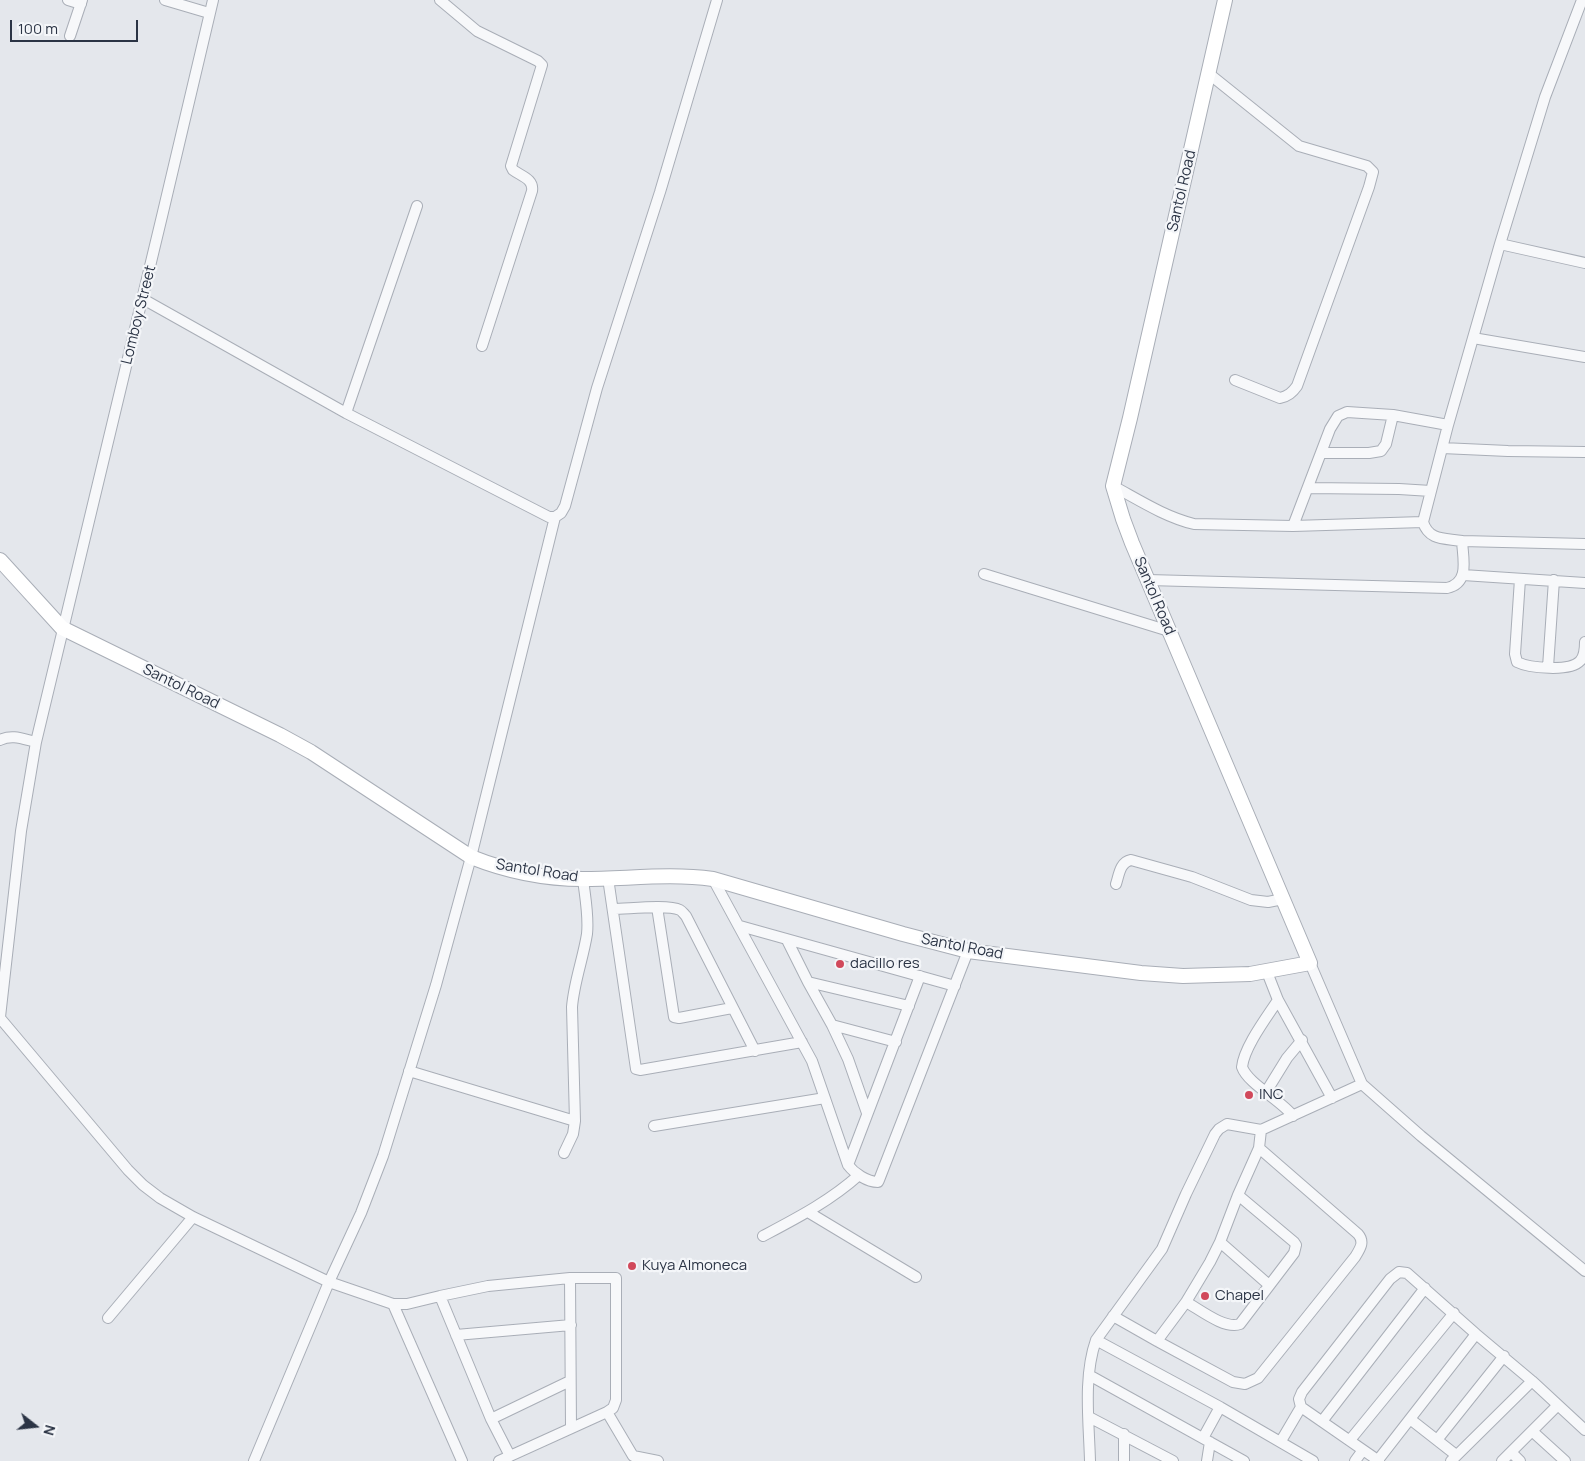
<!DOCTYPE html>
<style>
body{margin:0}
#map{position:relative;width:1585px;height:1461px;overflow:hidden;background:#e4e7ec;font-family:Manrope,sans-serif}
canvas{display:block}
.north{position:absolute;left:10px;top:1401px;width:50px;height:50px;-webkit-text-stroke:4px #f4f6f9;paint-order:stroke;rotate:106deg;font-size:14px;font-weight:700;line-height:20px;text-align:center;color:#2b3445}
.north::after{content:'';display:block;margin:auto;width:18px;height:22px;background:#2b3445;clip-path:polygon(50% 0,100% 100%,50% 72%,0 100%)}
.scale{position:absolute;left:10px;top:20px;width:128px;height:22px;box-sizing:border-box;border:2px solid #2b3445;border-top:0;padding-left:6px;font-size:15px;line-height:18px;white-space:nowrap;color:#2b3445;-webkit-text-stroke:4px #f4f6f9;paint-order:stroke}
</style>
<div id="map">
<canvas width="1585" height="1461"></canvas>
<div class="north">N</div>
<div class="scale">100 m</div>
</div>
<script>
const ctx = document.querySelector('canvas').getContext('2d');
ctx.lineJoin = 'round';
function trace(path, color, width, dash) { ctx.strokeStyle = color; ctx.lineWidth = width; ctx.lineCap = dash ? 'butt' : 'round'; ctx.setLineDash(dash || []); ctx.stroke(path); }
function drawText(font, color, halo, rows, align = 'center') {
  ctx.font = font + ' Manrope,sans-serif'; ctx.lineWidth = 4.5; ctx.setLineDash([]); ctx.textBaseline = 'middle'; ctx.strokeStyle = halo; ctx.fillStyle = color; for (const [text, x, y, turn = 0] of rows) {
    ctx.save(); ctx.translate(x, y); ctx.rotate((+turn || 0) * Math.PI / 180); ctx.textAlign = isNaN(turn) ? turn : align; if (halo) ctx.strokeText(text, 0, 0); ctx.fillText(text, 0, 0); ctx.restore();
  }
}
const street = new Path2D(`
 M68 0 81 4
 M165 0 209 13
 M440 0 477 31 538 61 542 65 511 166 513 170C521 176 534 179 532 191L482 346
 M70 36 82 0
 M1208 73 1299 146 1367 166 1373 172 1369 187 1297 386C1292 393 1288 396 1280 398L1235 380
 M1500 244 1585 263
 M143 299 346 413 549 517H555L561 513 565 506 597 388 660 192 717 0
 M1473 338 1585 357
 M346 413 417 206
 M1442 448 1508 451 1585 452
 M1322 453H1369L1381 451 1386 444 1393 415
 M1113 486C1139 500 1165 517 1194 524L1293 526 1423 522C1429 541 1445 538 1462 541 1463 559 1470 583 1447 588L1148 580
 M1308 488 1399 489 1431 491 1448 425
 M1423 522 1431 491
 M1293 526 1330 429 1338 416 1347 412 1393 415 1448 425 1500 244 1545 97 1582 0
 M1462 541 1585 544
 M984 574 1169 631
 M1463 575 1585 583
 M1520 579 1515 654 1517 662C1529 668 1570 672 1580 661 1585 656 1585 649 1585 642
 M1548 667 1554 580
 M0 740C12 734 23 739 36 742
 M608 878 636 1069 640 1070 802 1042
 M713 879 812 1061 848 1165C854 1173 867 1182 878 1182L879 1180 968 951
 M1116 884C1119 875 1120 862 1131 860L1192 877 1251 900 1268 902 1283 899
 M657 907 674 1017 679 1018 732 1008
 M613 909C628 909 668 904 680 910 682 911 684 914 686 916L755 1051
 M740 926 955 986
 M787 940 808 982 832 1025 848 1059 867 1113
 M1310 963 1362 1084 1421 1136 1585 1271
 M1267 972 1278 1000 1332 1098
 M808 982 909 1006
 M1278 1000C1267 1017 1244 1047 1242 1067 1248 1084 1281 1100 1293 1116
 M0 1017 21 831 36 742 163 212 213 0
 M0 1018 128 1170 143 1185 160 1198 193 1217 329 1282 393 1304 462 1461
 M832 1025 896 1042
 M409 1071 575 1121
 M1266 1092 1287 1058 1302 1040
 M654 1126 825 1098
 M564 1153 573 1134 575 1121 572 1007C574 982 583 959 587 934 589 916 585 897 583 879
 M848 1165 920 976
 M808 1212 916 1277
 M763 1236C797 1218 830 1201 859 1175
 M1220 1242 1269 1285
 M570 1278 571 1428
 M440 1296 491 1419 510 1456
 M1186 1302C1199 1309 1225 1330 1240 1324L1294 1253 1296 1245 1294 1242 1238 1195
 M393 1304H407L440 1296 488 1286 570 1278H616V1400L613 1408 607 1412 499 1461
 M1113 1316 1157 1341 1233 1382 1245 1384 1258 1378 1355 1257C1360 1249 1365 1242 1358 1234L1259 1148
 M108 1318 193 1217
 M456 1335 571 1325
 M1096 1340 1220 1407 1313 1461
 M1157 1341 1186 1302 1210 1262 1220 1242 1238 1195 1259 1148 1261 1130
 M1089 1375 1244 1461
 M607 1412 633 1456 658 1461
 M1089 1417 1173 1461
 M491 1419 570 1381
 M1410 1419 1456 1455
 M1323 1420 1425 1288
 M1532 1431 1565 1461
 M1124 1434V1461
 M1203 1438 1220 1407
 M1350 1440 1454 1313
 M1437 1440 1504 1356
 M1281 1441 1301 1407
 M1511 1452 1520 1461
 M1378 1460 1476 1334
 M254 1461 329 1282 361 1213 383 1156 436 985 471 857 555 517
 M1090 1461C1089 1422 1083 1377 1096 1340L1162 1249 1186 1194 1215 1134 1219 1129 1227 1124 1261 1130 1362 1084
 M1207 1461 1210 1442
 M1355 1461 1363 1450
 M1379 1461 1301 1407 1299 1399 1302 1392 1390 1279 1399 1272 1407 1273 1476 1334 1532 1381 1585 1430
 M1451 1461 1532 1381
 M1502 1461 1558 1405`);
const secondary = new Path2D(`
 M0 560 62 628 280 735 311 752 471 857C506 871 545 879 583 879 627 879 670 873 713 879L903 934 968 951 1141 973 1183 976 1250 974 1310 963 1132 543 1123 519 1113 486 1130 418 1225 0`);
trace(street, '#a9aeb7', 12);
trace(secondary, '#a9aeb7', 16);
trace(street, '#f7f8fa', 10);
trace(secondary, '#fff', 14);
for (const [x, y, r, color] of [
 [840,964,5,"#d1495b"],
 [1249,1095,5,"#d1495b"],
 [632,1266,5,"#d1495b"],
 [1205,1296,5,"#d1495b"]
]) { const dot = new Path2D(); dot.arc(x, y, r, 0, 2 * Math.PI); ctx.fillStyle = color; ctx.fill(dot); trace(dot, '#f4f6f9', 2); }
drawText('15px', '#2b3445', '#f4f6f9', [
 ["Santol Road",1182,191,-77],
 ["Lomboy Street",139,315,-76],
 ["Santol Road",1154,596,67],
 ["Santol Road",181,687,26],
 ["Santol Road",537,871,9],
 ["Santol Road",962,947,11]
]);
drawText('15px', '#2b3445', '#f4f6f9', [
 ["dacillo res",850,964],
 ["INC",1259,1095],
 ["Kuya Almoneca",642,1266],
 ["Chapel",1215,1296]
], 'left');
</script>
